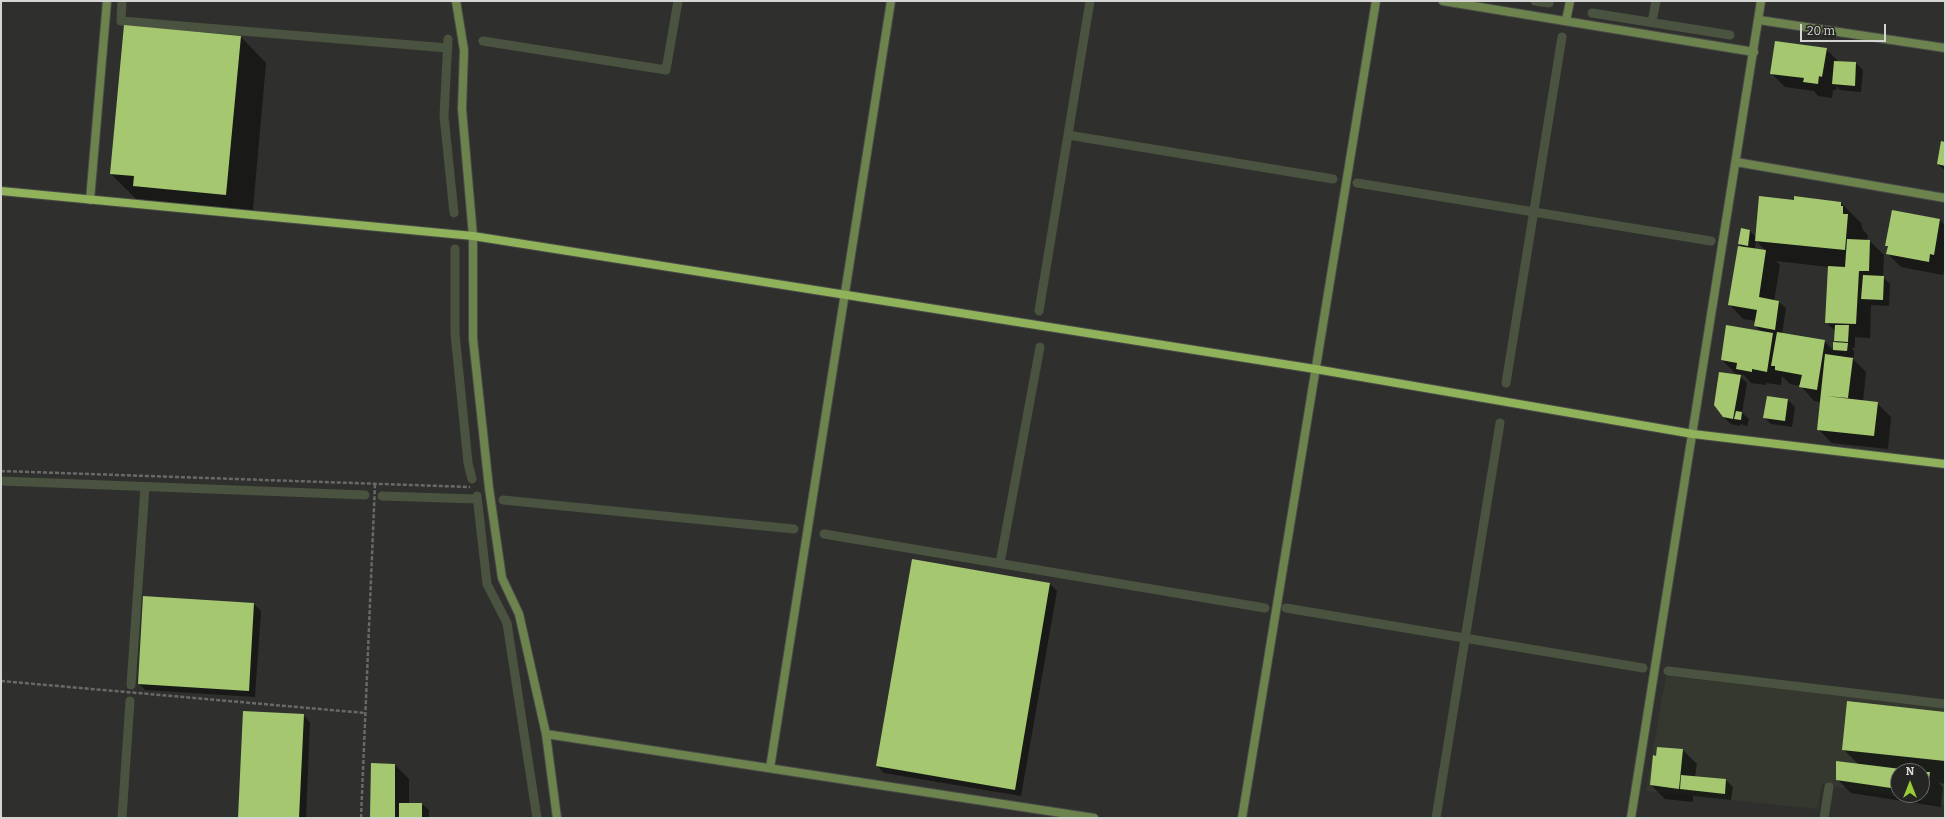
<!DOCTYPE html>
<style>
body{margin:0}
#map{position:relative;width:1946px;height:819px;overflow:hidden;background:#2f302d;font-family:Bitter,serif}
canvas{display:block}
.frame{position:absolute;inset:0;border:2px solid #d5d6d4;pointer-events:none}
.north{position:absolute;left:1890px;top:763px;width:40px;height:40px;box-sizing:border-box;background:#252623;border:1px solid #6b6c6a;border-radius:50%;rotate:0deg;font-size:11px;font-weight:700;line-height:16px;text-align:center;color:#d5d6d4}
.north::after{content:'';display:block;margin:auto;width:14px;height:18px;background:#98cb37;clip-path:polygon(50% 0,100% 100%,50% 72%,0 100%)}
.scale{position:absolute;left:1800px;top:24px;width:86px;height:18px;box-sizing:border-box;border:2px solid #d5d6d4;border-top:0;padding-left:5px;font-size:12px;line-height:14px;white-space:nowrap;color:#d5d6d4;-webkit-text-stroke:3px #252623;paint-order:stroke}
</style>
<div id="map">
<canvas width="1946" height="819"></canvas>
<div class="frame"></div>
<div class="north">N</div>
<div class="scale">20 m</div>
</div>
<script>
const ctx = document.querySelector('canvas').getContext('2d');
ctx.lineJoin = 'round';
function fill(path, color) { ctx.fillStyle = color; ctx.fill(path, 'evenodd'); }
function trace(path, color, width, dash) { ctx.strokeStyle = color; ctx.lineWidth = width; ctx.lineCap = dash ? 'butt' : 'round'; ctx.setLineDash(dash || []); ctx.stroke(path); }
fill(new Path2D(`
 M1666 676 1945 708V805L1822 784 1817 809 1646 791ZM1898 771H1922V795H1898Z`), '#34382f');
fill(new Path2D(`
 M241 37 266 63 252 220 160 211 149 201 136 199 111 174Z
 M1826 49 1839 62 1856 63 1863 70 1861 92 1840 90 1837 86 1836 90H1833L1832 98 1818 96 1814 91 1785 87 1771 73Z
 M1945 143V171L1938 164Z
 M1795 201 1841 203 1861 223 1863 230 1868 235 1867 241H1870L1884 255 1883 277 1890 284 1889 306 1871 305 1870 338 1855 337V348H1852L1854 351V357H1851L1866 372 1863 401 1877 403 1891 417 1888 449 1832 443 1818 429 1821 402 1814 401 1801 386 1790 384 1782 376 1781 385 1766 383V385L1751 383 1744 375 1738 374 1747 383 1742 413 1749 419 1747 426 1740 424V426L1731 424 1723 417 1738 376 1722 360 1762 332 1755 326 1756 321 1743 319 1730 305 1743 247 1739 244 1742 229 1750 231 1756 237ZM1756 241 1766 251 1755 249ZM1776 261 1829 267 1826 322 1835 331V341L1837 343H1834V351L1824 341 1782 334 1786 308 1779 302 1774 301 1780 265Z
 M1940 220 1945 225V267L1943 275 1901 267 1887 253 1888 247 1886 245Z
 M1768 397 1788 400 1795 407 1792 427 1771 424 1764 417Z
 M913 560 1050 584 1057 591 1021 796 884 773 877 766Z
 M254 604 261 611 255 697 145 690 139 683Z
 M1945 713V784L1939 783 1943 787 1941 807 1851 793 1837 779 1859 765 1843 749ZM1898 771H1922V795H1898Z
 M303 715 310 722 306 818H239Z
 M1683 750 1697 764 1695 777 1726 780 1733 787 1731 800 1693 796V802L1665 799 1651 785 1657 757Z
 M395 765 409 779V804H422L429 810V818H371Z`), '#0007');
trace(new Path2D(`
 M122 1 121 21 448 48
 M1535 1 1549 3
 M1592 13 1730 35
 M1652 22 1656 1
 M448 39 444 116 454 213
 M483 41 666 70 678 1
 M1068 135 1333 179
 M1357 183 1711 241
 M455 249V334L468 463 472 479
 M1039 311 1090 1
 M1506 383 1562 37
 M1 481 365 495
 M382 496 477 499
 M477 496 487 584 507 623 537 818
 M503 500 794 529
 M824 534 1265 608
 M1000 563 1040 347
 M1286 608 1643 668
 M1668 671 1945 704
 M131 685 145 487
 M122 818 130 701
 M1436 818 1500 423
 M1824 818 1829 787`), '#4a5240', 9);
fill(new Path2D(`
 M124 25 241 36 226 195 133 186 134 176 110 174Z
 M1775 41 1827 48 1822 77 1819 76 1818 84 1803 82 1804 78 1770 74Z
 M1834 61 1856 62 1855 86 1832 84Z
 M1941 141 1945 142V166L1937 164Z
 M1759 196 1794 200V196L1841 202V206H1843V214H1848L1845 250 1755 241Z
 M1892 210 1940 219 1934 255 1930 254 1929 262 1886 254 1888 246H1885Z
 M1741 228 1750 230 1748 246 1738 244Z
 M1847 239 1870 240 1869 271H1859L1856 324 1825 323 1828 266 1845 267Z
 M1738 246 1766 250 1759 297 1779 301 1775 330 1754 326 1757 310 1728 305Z
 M1863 275 1884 276 1883 300 1861 299Z
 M1726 325 1773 333 1767 372 1752 369V372L1736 369 1737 363 1721 360Z
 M1835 325H1849L1848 342 1834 341Z
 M1777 332 1825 340 1817 390 1799 387 1802 375 1775 370V366H1771Z
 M1833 342 1848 343 1847 351 1833 350Z
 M1825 354 1853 358 1848 398 1826 396 1878 402 1874 436 1817 430Z
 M1719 372 1741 375 1733 419 1723 417 1714 405Z
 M1767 396 1788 399 1785 421 1763 418Z
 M1736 411 1742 412 1741 420 1734 419Z
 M912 559 1050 583 1015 790 876 766Z
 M143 596 254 603 249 691 138 684Z
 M1847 701 1945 712V761L1842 750Z
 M243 711 304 714 299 818H238Z
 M1657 747 1683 749 1679 789 1650 785 1653 755 1656 756Z
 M1836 761 1909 770V771H1898V789L1836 780Z
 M371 763 395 764V818H370Z
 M1922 772H1930L1927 794 1922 793Z
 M1681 775 1726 779 1725 794 1680 789Z
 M399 803H422V818H399Z`), '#a4c770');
const street = new Path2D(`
 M456 1 464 50 462 109 473 236V339L489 488 502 578 519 614 546 734 557 818
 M1443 1 1754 52
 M1759 20 1945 48
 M1566 21 1570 1
 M1736 162 1945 198
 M90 200 107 1
 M546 734 1094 818
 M770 768 891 1
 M1242 818 1376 1
 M1631 818 1761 1`);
const secondary = new Path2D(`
 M1 191 473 236 1315 369 1693 434 1945 464`);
trace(street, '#4a4b48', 10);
trace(secondary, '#4a4b48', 10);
trace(new Path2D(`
 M1 471 470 487
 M1 681 365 713
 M361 818 375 484`), '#696a67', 2.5, [4, 2]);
trace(street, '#6d834e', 8);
trace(secondary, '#8fb25a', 8);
</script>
